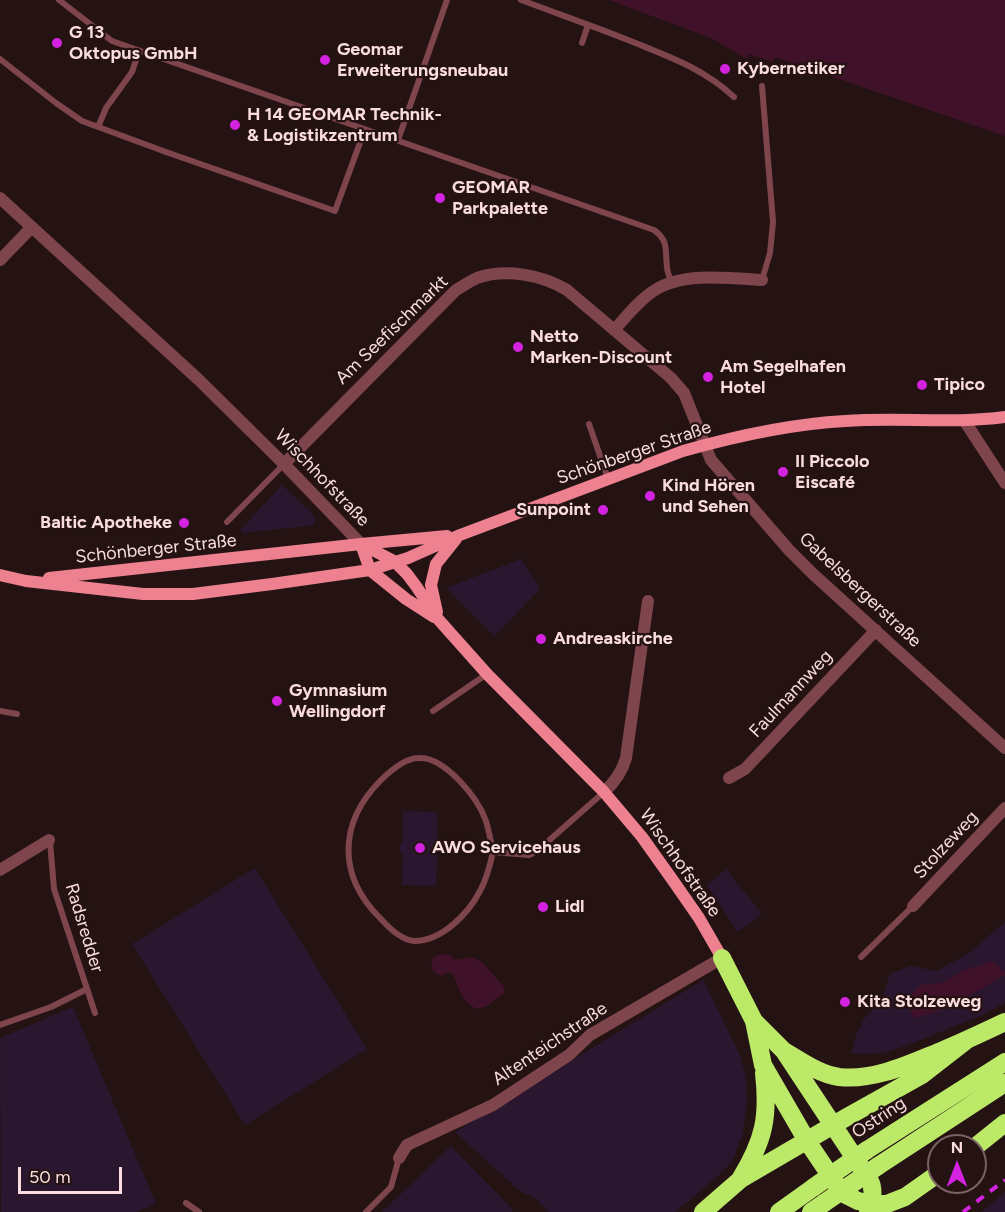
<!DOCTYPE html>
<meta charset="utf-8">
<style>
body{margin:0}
#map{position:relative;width:1005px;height:1212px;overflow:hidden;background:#251313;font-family:Figtree,sans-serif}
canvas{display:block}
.north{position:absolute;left:927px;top:1134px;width:60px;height:60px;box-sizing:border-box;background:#251313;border:2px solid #7a6364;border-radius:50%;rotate:0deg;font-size:16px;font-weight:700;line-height:24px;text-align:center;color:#fadcde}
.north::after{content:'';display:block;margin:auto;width:21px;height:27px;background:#d323e0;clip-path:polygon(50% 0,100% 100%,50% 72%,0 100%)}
.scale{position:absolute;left:18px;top:1167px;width:104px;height:27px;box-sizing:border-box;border:3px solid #fadcde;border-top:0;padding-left:8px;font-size:18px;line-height:21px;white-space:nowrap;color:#fadcde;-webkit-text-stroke:4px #251313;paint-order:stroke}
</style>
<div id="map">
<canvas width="1005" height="1212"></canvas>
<div class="north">N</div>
<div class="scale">50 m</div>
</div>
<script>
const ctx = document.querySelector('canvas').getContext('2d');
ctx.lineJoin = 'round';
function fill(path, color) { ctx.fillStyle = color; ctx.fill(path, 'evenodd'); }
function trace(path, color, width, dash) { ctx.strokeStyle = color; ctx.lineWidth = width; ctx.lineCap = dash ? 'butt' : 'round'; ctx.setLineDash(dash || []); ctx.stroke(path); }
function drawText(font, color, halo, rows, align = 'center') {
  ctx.font = font + ' Figtree,sans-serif'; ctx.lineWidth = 4.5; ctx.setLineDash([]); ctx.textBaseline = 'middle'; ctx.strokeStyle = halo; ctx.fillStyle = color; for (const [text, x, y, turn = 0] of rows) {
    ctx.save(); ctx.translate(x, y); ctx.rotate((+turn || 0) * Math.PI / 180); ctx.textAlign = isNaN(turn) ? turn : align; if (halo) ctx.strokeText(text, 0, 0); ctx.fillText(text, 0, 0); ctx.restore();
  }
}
fill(new Path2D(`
 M282 485 314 515 315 525 243 533 240 530Z
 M521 559 540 589 494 636 446 588Z
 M403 811 437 812V843H434V853L437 854 436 886 402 885 403 854 400 853 401 842H403Z
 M255 868 367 1049 245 1125 132 944Z
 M726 869 762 914 738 932 707 885Z
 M1005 922V1003L982 1015 913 1043 883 1053 852 1054 855 1038 864 1019 882 998 890 974 910 966 937 971 969 953Z
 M703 980 739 1053 746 1077 747 1100 743 1132 733 1160 718 1176 675 1212H549L534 1197 521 1192 455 1132Z
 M73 1007 156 1204 137 1212H1L0 1038Z
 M451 1146 513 1210 511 1212H382Z
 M1005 1192V1212H981Z`), '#2a172f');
fill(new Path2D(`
 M609 0H1005V136L775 57 773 62 748 54 747 59 711 38Z
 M441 954 450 955 455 960 473 957 483 963 504 987V993L487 1006 477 1009C462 1002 459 988 453 974L448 972 442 976 434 972 431 966 433 958Z
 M992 961 1005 972V975L949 1008 914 1018 906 1000 920 985 941 983 962 971Z`), '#40122a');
trace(new Path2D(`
 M59 0 112 41 654 230C669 241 665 250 667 267 667 272 670 277 671 282
 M521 0C558 14 596 27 633 42 670 57 704 69 734 97
 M582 43 588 25
 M0 59 56 103 82 121 166 152 335 211 365 129
 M762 86 773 222 770 253 762 280
 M98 127 106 108 132 72 139 51
 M398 140 447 0
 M589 424 608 479
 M227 522 284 464
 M0 711 17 714
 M433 711 487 674
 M50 841 54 889 95 1013
 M493 852C490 865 487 879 480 891 468 914 442 941 414 941 402 940 388 927 380 918 338 876 338 824 380 781 389 772 405 758 419 758 445 757 478 798 486 821 489 831 491 842 493 852L529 855 537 851 604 792
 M861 957 913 906
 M0 1025 51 1007 87 989
 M186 1203 199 1212
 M366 1212 391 1187 399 1158`), '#7e454c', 6);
trace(new Path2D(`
 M0 198 199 380 284 464 361 544
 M0 260 32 227
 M614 330C627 316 639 300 655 290 683 272 730 278 762 280
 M964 420 1005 483
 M284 464 456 290C463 286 470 281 477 278 506 268 542 275 567 290L671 378 684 393 711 460 789 550 813 574 1005 748
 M729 778 745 769 876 630
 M604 792C615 782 622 772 626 758L648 601
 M0 870 49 840
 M913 906 1005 808
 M399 1158 407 1145 493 1105 569 1055 590 1035 722 958`), '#7e454c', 12);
trace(new Path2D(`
 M361 544 394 561 407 574 416 586 438 619 487 674 604 792 642 837 674 882 699 918 722 958
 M361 544 370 570 406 599 434 617
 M0 575 26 581 143 594H193L272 584 370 570 408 558 460 535 683 451C736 436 790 424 845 421 898 417 952 424 1005 417
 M49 578 361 544 447 536
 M437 612 431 585 436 564 456 539`), '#ed8190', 12);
trace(new Path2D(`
 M722 958 754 1021 763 1065 807 1141 838 1187 846 1195 858 1201 871 1204H887L905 1197 939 1173
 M754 1021 784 1051 870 1181C875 1191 872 1202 868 1212
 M784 1051C801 1061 819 1074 839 1077 874 1081 909 1064 941 1051 963 1042 984 1032 1005 1022
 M975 1147 1005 1123
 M867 1150 1005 1062
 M878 1166 1005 1083
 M741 1178C764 1140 769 1117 764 1073
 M703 1212 741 1179 847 1117 922 1075 967 1040
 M779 1212 814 1187
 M811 1212 824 1203`), '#bcea68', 18);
trace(new Path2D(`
 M963 1212 1005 1180`), '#d323e0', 4, [9, 8]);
trace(new Path2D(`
 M814 1187 867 1150
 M824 1203 878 1166`), '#bcea68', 18);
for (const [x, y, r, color] of [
 [57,43,6,"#d323e0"],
 [325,60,6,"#d323e0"],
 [725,69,6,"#d323e0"],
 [235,125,6,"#d323e0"],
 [440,198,6,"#d323e0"],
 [518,347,6,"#d323e0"],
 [708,377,6,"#d323e0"],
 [922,385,6,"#d323e0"],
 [783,472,6,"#d323e0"],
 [650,496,6,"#d323e0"],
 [603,510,6,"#d323e0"],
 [184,523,6,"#d323e0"],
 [541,639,6,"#d323e0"],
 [277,701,6,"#d323e0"],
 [420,848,6,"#d323e0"],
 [543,907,6,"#d323e0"],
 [845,1002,6,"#d323e0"]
]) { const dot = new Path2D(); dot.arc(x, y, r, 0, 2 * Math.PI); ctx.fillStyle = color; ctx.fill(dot); trace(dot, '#251313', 2); }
drawText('bold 18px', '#fadcde', '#251313', [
 ["G 13",69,33],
 ["Oktopus GmbH",69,54],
 ["Geomar",337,50],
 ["Erweiterungsneubau",337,71],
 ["Kybernetiker",737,69],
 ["H 14 GEOMAR Technik-",247,115],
 ["& Logistikzentrum",247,136],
 ["GEOMAR",452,188],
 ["Parkpalette",452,209],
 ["Netto",530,337],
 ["Marken-Discount",530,358],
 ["Am Segelhafen",720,367],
 ["Hotel",720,388],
 ["Tipico",934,385],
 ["Il Piccolo",795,462],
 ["Eiscafé",795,483],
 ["Kind Hören",662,486],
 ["und Sehen",662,507],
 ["Sunpoint",591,510,"right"],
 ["Baltic Apotheke",172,523,"right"],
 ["Andreaskirche",553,639],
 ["Gymnasium",289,691],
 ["Wellingdorf",289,712],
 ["AWO Servicehaus",432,848],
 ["Lidl",555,907],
 ["Kita Stolzeweg",857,1002]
], 'left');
drawText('18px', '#fadcde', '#251313', [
 ["Am Seefischmarkt",392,330,-44],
 ["Schönberger Straße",634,453,-19],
 ["Wischhofstraße",322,478,46],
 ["Schönberger Straße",156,549,-6],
 ["Gabelsbergerstraße",860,590,43],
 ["Faulmannweg",791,694,-47],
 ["Stolzeweg",946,845,-47],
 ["Wischhofstraße",680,863,55],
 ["Radsredder",84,928,73],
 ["Altenteichstraße",550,1044,-34],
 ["Ostring",879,1118,-33]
]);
</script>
